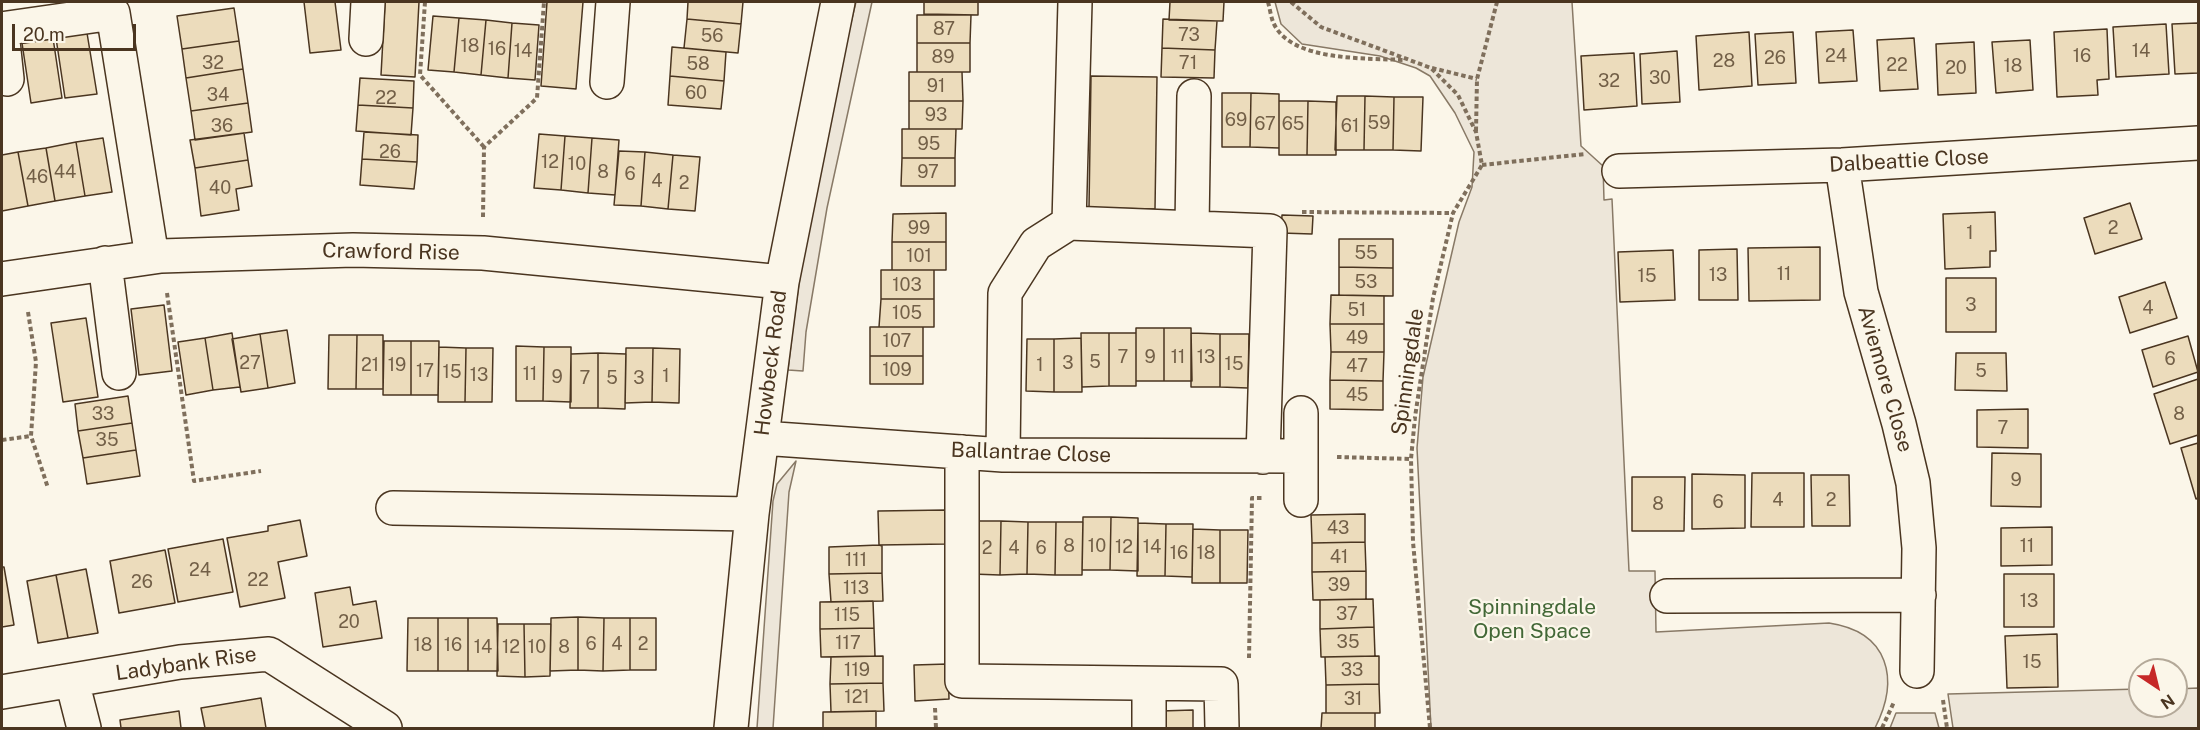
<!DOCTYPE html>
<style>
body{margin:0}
#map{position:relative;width:2200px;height:730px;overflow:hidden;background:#fbf6e9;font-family:"Public Sans",sans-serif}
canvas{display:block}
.frame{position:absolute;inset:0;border:3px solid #4a3520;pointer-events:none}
.north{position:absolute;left:2128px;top:658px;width:60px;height:60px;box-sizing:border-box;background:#fbf6e9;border:2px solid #b4a999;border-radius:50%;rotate:145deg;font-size:16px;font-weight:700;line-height:24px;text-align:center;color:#4a3520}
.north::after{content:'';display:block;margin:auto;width:21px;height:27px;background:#c62828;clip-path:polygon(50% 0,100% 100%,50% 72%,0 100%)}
.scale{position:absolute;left:12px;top:24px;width:124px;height:27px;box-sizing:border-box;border:3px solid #4a3520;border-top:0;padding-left:8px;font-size:18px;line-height:21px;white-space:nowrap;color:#4a3520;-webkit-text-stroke:4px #fbf6e9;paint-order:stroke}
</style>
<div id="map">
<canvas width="2200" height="730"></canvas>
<div class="frame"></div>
<div class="north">N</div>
<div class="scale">20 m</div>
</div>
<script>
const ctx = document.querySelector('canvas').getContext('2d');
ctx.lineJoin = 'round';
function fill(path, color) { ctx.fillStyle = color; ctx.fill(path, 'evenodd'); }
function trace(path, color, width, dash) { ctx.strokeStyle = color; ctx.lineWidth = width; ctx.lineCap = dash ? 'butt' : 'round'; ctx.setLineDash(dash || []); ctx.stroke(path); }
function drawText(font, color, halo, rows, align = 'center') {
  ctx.font = font + ' "Public Sans",sans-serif'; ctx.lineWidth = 4.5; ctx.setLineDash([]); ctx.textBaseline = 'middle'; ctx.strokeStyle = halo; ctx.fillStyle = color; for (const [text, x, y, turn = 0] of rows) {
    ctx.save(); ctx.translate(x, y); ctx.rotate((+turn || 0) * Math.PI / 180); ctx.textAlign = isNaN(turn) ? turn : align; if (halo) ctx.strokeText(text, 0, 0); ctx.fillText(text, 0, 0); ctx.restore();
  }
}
const green = new Path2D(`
 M856 2H872L827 208 806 332 803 371 788 370C801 247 826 122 856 2Z
 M1275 2H1572L1581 146 1603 166 1604 200 1612 199 1629 571H1655L1656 632 1829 623C1889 632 1900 679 1875 728H1431L1417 448 1423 377 1459 222 1472 187 1474 152 1455 113 1430 76 1416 68 1380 56 1302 44 1281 24Z
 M796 461 789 492 773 728H757L773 501 777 484Z
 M2198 688V728H1953L1948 694 2140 689V706H2176V689Z
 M1896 713H1935L1939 728H1890Z`);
fill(green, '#ede6d9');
trace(green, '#887966', 1.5);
const building = new Path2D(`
 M304 2H335L341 50 310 53Z
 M385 2H419L415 77 381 75Z
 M547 2H583L576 89 541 86Z
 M688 2H743L741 24 687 19Z
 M924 2H978V15L924 14Z
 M1170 2H1224L1223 21 1169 20Z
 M234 8 239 41 182 49 177 16Z
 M917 15H971L970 43H917Z
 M433 16 459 18 454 72 428 70Z
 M459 18 486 20 481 75 454 72Z
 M687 19 741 24 738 53 684 48Z
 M1163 19 1217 21 1215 50 1162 48Z
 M486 20 512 23 508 78 481 75Z
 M512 23 539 25 535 80 508 78Z
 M2198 23V73L2175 74 2172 24Z
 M2166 24 2169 74 2116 77 2113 27Z
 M2107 29 2109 79 2097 80 2098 95 2057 97 2054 32Z
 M1853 30 1857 81 1819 83 1816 32Z
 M1749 32 1752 86 1699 90 1696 36Z
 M1793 32 1796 83 1758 85 1755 34Z
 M87 33 97 94 65 98 56 38Z
 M53 38 62 98 31 103 22 43Z
 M1914 38 1918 89 1880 91 1877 40Z
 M2030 40 2033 90 1996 93 1992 42Z
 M239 41 243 69 186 78 182 49Z
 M1974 42 1976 93 1938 95 1936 44Z
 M917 43H970V72H917Z
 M672 47 726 52 724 81 670 76Z
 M1162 48 1215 50 1214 78 1161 77Z
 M1677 51 1680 102 1642 104 1640 54Z
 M1634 53 1637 106 1584 110 1581 56Z
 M243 69 248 103 191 111 186 78Z
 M909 72H962L963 101H909Z
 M670 76 724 81 721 109 668 105Z
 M1091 76 1157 77 1155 209 1089 208Z
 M360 78 414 81 413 108 358 105Z
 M1222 93H1251L1250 147H1222Z
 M1251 93 1279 94V148L1250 147Z
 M1337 96H1365L1364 150H1335Z
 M1365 96 1394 97 1393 150H1364Z
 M1394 97H1423L1421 151 1393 150Z
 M909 101H963L962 129H909Z
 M1279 101H1308L1307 155H1279Z
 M1308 101 1336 102V155H1307Z
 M248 103 252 132 195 140 191 111Z
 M358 105 413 108 411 135 356 131Z
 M902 129H956L955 158H902Z
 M364 132 418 135 417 162 362 159Z
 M244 133 248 160 195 168 190 140Z
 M539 134 565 136 561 190 534 188Z
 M565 136 592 138 588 193 561 190Z
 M103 138 112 192 85 196 76 142Z
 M592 138 619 140 615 195 588 193Z
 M76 142 85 196 55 201 46 148Z
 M46 148 55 201 28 206 18 152Z
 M619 151 645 152 641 206 614 205Z
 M18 152 28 206 2 211V155Z
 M645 152 673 155 668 209 641 206Z
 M673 155 700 157 695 211 668 209Z
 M902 158H955V186H901Z
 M362 159 417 162 414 189 360 185Z
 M248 160 252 186 236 189 239 210 201 216 195 168Z
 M2130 203 2142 239 2095 254 2084 218Z
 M1995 212 1996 251H1990V267L1945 269 1943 214Z
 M946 213V242H892L893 214Z
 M1282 215 1313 216 1312 234 1281 233Z
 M1339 239H1393V268L1339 267Z
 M892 242H946V270H892Z
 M1820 247V300L1749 301 1748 248Z
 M1737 249 1738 300H1699V250Z
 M1673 250 1675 300 1620 302 1618 252Z
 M1339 267 1393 268V296L1339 295Z
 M881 270H934V299H881Z
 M1946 278H1996V332H1946Z
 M2165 282 2177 318 2130 333 2119 297Z
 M1331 295 1384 296V324H1330Z
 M881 299H934V327H879Z
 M164 305 172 371 139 375 131 309Z
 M86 318 98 397 63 402 51 323Z
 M1330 324H1384V352H1331Z
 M870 327H923V356H870Z
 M1136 328H1164V381H1136Z
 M1164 328H1191L1192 381H1164Z
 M287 330 295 383 268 388 260 334Z
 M232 333 240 387 213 390 205 338Z
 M1081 333H1109V386L1082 387Z
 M1109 333H1136V386H1109Z
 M1191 333 1220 334V387H1191Z
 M260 334 268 388 241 392 232 339Z
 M1220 334H1249L1248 388 1220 387Z
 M329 335H357L356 389H328Z
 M357 335H383V389H356Z
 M2188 336 2198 372 2153 387 2142 350Z
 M205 338 213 390 186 395 178 342Z
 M1081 338 1082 392H1054V339Z
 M1027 339H1054V392L1026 391Z
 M384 341H411V395H383Z
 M411 341H439L438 395H411Z
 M516 346 544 347 543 401H516Z
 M439 347 466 348 465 402H438Z
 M544 347H571V402L543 401Z
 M466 348H493L492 402H465Z
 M626 348H653L652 402 625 403Z
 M653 348 680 349 679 403 652 402Z
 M1331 352H1384L1383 381 1330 380Z
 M598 353 626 354 625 409 598 408Z
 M598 353V408H570L571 354Z
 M1956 353H2006L2007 391 1955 390Z
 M870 356H923V384H870Z
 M2198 379V435L2170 444 2154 394Z
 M1330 380 1383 381V410L1330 409Z
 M128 396 132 423 78 431 75 404Z
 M2028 409V448L1977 447V410Z
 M132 423 136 450 83 458 78 431Z
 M2198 443V498L2196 499 2181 448Z
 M136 450 140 476 87 484 83 458Z
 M1992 453 2041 454V507L1991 506Z
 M1752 473H1804V527H1751Z
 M1692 474 1745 475V528L1692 529Z
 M1811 475H1849L1850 526H1812Z
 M1632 477H1685L1684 531H1632Z
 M946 510 947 544 879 545 878 511Z
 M1365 514V542L1312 543 1311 515Z
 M1083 517H1111L1110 570H1082Z
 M1111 517 1138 518V571L1110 570Z
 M300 520 307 556 278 562 285 598 240 607 227 538 268 531V526Z
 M973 521H1001L1000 575 972 574Z
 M1001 521 1028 522 1027 574 1000 575Z
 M1028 522H1056L1055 575 1027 574Z
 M1056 522H1083L1082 575H1055Z
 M1138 523 1166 524 1165 576H1137Z
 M1166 524H1193L1192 577 1165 576Z
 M2052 527V565L2001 566V528Z
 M1193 529 1220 530V583H1192Z
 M1220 530H1248L1247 583H1220Z
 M223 539 233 592 178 602 168 549Z
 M1365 542 1366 571 1312 572V543Z
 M879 545 882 546V573L829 574V547Z
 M165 550 175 603 119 613 110 561Z
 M2 567H4L14 625 2 627Z
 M86 569 98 633 68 638 56 575Z
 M1366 571V599L1313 600 1312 572Z
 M882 573 883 601 831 602 829 574Z
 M2004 574H2054V627H2004Z
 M56 575 68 638 38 643 27 581Z
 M350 587 353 605 376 601 382 638 323 647 315 593Z
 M1373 599 1374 627 1320 629V600Z
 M873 601 874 628 820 629V602Z
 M578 617 604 618 603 671 578 670Z
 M578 617V670L550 671 551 618Z
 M408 618H438V671H407Z
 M438 618H468V671H438Z
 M468 618H497L498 671H468Z
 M604 618H630V670L603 671Z
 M630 618H656V670H630Z
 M498 624H524L525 677 497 676Z
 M524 624H551L550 676 525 677Z
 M1374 627 1375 656 1321 657 1320 629Z
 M874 628 875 656 821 657 820 629Z
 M2057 634 2058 687 2007 688 2005 636Z
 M883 656V683L830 684 831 657Z
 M1379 656V684L1326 685 1325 657Z
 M948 664 949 699 915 701 914 665Z
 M883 683 884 711 831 712 830 684Z
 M1379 684 1380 713H1326V685Z
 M261 698 266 728H205L201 708Z
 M1193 710V728H1161V711Z
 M179 711 181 728H121L120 720Z
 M876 711V728H823V712Z
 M1322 713H1375V728H1321Z`);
fill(building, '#ecdcbc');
trace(building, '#4a3520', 1.5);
const minor = new Path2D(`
 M2 29 113 13 152 257
 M2 32 7 79
 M366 39 368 2
 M607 82 613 2
 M1842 165 1861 292 1899 424 1913 483 1919 548 1917 671
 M1619 171 1842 165 2198 143
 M1069 223 1075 2
 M1192 227 1194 96
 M105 263 119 373
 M2 279 161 256 353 250 483 253 782 282
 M762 438 1003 455 1301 456
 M962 452V681L1221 684 1222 728
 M1003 455 1005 293 1036 244 1069 223 1270 231 1263 457
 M1301 500V413
 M393 508 752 514
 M1667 596 1919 595
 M72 681 84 728
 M2 692 180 662 269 654 385 728
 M731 728 752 514 782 282 838 2
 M1149 728V684`);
trace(minor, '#4a3520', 36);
trace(new Path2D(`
 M425 2 420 75 484 147
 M1268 2C1270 9 1271 18 1274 24 1292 62 1368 58 1404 60
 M1291 2 1321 27 1431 68 1458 95 1476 132 1482 165 1453 213 1433 298 1415 417 1411 459 1413 542 1430 728
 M1432 68 1477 79
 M1476 131 1477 79 1497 2
 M1482 165 1585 154
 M1302 212 1453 213
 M483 217 484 147 537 98 544 2
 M167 293 194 481 261 471
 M28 312 36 362 31 436 48 488
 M2 440 31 436
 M1337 457 1411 459
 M1249 658 1252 498H1262
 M1943 700 1947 728
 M935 708 936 728
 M1882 728 1894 702`), '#7f6f5c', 4, [4.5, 3]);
trace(minor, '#fbf6e9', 33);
drawText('18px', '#725f47', null, [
 ["87",944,29],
 ["73",1189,35],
 ["56",712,36],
 ["18",470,46],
 ["16",497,49],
 ["14",523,51],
 ["14",2141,51],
 ["24",1836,56],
 ["16",2082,56],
 ["89",943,57],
 ["26",1775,58],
 ["28",1724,61],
 ["32",213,63],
 ["71",1188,63],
 ["58",698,64],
 ["22",1897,65],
 ["18",2013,66],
 ["20",1956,68],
 ["30",1660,78],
 ["32",1609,81],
 ["91",936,86],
 ["60",696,93],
 ["34",218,95],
 ["22",386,98],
 ["93",936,115],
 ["69",1236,120],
 ["59",1379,123],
 ["67",1265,124],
 ["65",1293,124],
 ["36",222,126],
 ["61",1350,126],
 ["95",929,144],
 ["26",390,152],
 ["12",550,162],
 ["10",577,164],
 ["44",65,172],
 ["8",603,172],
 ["97",928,172],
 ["6",630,174],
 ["46",37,177],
 ["4",657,181],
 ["2",684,183],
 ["40",220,188],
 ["99",919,228],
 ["2",2113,228],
 ["1",1970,233],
 ["55",1366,253],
 ["101",919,256],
 ["11",1784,274],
 ["13",1718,275],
 ["15",1647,276],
 ["53",1366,282],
 ["103",907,285],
 ["3",1971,305],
 ["4",2148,308],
 ["51",1357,310],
 ["105",907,313],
 ["49",1357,338],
 ["107",897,341],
 ["7",1123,357],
 ["9",1150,357],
 ["11",1178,357],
 ["13",1206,357],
 ["6",2170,359],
 ["5",1095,362],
 ["27",250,363],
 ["3",1068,363],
 ["15",1234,364],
 ["21",370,365],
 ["19",397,365],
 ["1",1040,365],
 ["47",1357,366],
 ["109",897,370],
 ["17",425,371],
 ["5",1981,371],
 ["15",452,372],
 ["11",530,374],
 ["13",479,375],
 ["1",666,376],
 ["9",557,377],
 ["7",585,378],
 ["5",612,378],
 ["3",639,378],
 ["45",1357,395],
 ["33",103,414],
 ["8",2179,414],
 ["7",2003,428],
 ["35",107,440],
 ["9",2016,480],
 ["4",1778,500],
 ["2",1831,500],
 ["6",1718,502],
 ["8",1658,504],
 ["43",1338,528],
 ["8",1069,546],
 ["10",1097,546],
 ["11",2027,546],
 ["12",1124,547],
 ["14",1152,547],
 ["2",987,548],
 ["4",1014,548],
 ["6",1041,548],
 ["16",1179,553],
 ["18",1206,553],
 ["41",1339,557],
 ["111",856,560],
 ["24",200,570],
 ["22",258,580],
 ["26",142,582],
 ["39",1339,585],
 ["113",856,588],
 ["13",2029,601],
 ["37",1347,614],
 ["115",847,615],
 ["20",349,622],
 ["35",1348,642],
 ["117",848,643],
 ["6",591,644],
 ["4",617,644],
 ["2",643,644],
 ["18",423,645],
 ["16",453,645],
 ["14",483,647],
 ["12",511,647],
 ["10",537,647],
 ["8",564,647],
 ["15",2032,662],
 ["119",857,670],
 ["33",1352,670],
 ["121",857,697],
 ["31",1353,699]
]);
drawText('21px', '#4a3520', '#fbf6e9', [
 ["Dalbeattie Close",1909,161,-3],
 ["Crawford Rise",391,252,1],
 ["Howbeck Road",771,363,-83],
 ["Spinningdale",1408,372,-82],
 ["Aviemore Close",1885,379,74],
 ["Ballantrae Close",1031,453,2],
 ["Ladybank Rise",186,664,-8]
]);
drawText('21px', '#436837', '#fbf6e9', [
 ["Spinningdale",1532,608],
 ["Open Space",1532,632]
]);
</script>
